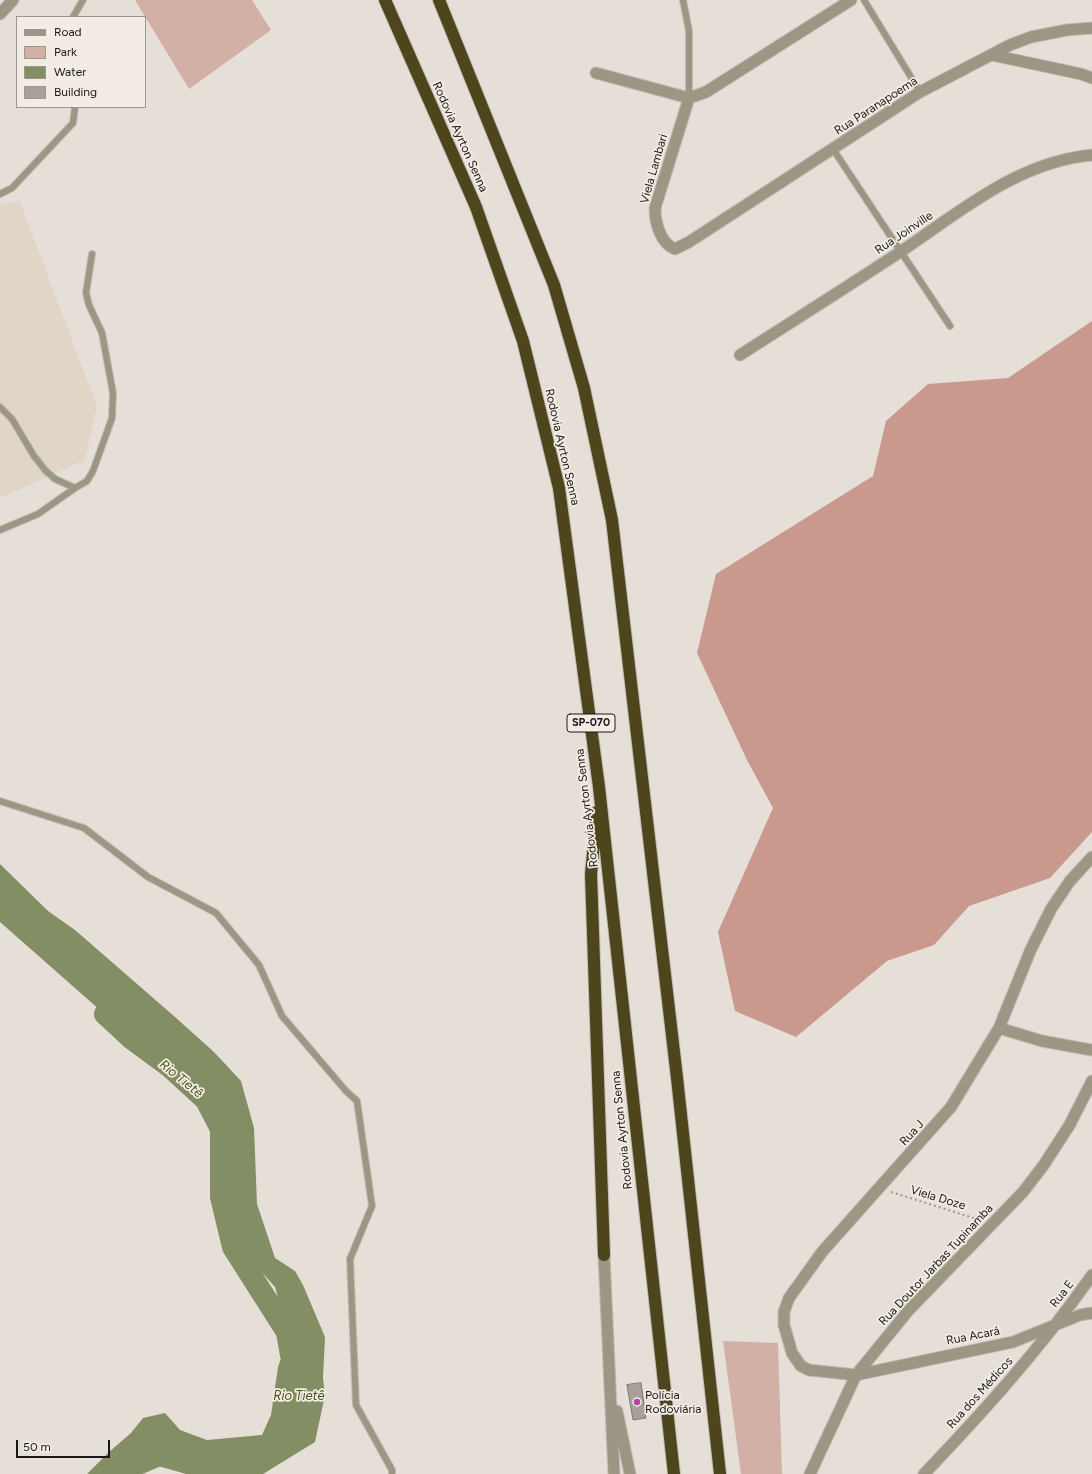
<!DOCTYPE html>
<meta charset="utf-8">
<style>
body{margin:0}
#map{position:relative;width:1092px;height:1474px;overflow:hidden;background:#e5dfd7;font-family:Figtree,sans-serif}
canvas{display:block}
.legend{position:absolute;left:16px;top:16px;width:130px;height:92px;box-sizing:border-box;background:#f2ece4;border:1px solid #9c9791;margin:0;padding:5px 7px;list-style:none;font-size:12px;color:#1a1815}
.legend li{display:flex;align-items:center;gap:8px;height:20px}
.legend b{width:20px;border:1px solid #9c9791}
.scale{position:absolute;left:16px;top:1440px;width:94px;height:18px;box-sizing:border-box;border:2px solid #1a1815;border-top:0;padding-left:5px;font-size:12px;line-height:14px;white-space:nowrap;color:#1a1815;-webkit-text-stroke:3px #f2ece4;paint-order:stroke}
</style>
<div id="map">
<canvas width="1092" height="1474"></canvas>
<ul class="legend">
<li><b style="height:5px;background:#9b9784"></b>Road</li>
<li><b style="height:11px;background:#d2b0a6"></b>Park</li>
<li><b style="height:11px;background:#848e64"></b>Water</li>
<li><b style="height:11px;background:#a9a09a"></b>Building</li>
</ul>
<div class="scale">50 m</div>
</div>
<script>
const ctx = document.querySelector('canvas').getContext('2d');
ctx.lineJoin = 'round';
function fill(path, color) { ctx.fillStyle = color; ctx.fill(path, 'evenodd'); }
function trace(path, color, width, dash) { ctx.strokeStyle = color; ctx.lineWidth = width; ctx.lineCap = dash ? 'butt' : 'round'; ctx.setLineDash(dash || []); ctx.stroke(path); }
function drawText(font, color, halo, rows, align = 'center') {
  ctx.font = font + ' Figtree,sans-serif'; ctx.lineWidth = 3.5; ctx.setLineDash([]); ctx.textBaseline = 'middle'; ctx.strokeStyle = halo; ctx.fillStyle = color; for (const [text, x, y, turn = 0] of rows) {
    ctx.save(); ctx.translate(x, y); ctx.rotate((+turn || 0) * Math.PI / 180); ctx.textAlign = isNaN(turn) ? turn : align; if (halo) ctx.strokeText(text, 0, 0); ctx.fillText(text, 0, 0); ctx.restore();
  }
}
fill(new Path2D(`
 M20 202 97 407 85 460 0 498V204Z`), '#e0d5c6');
fill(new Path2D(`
 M135 0H252L271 30 189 89Z
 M723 1341 778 1343 782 1474H741Z`), '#d2b0a6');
fill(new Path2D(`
 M1092 321V832L1050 878 969 906 934 945 887 961 796 1037 735 1011 718 932 773 808 747 760 697 653 716 574 873 476 886 421 928 384 1008 378Z`), '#c8998c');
fill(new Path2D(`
 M0 864 48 911 75 930 175 1017 214 1052 241 1081 254 1128 257 1204 275 1258 295 1271 303 1285 325 1337 323 1378 325 1395 315 1442 263 1474H235L215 1464 173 1453 131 1463 126 1474H87L109 1452 131 1433 143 1418 165 1413 180 1430 207 1440 262 1435 271 1415 278 1367 283 1353 284 1341 283 1315 275 1287 235 1242 221 1219 217 1194 220 1156 228 1134C218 1118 209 1101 198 1087 179 1063 152 1046 126 1033L0 922Z`), '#848e64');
trace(new Path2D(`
 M105 1014 132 1039 170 1067 206 1100 221 1129V1197L233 1247 287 1332 291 1355
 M114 1474 159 1455 213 1470 245 1469 254 1466`), '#848e64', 22);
const building = new Path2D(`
 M641 1383 646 1418 633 1420 627 1385Z`);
fill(building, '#a9a09a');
trace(building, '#7e7670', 1);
const service = new Path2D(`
 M683 0 689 31V98
 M864 0 920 92
 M73 17 83 0
 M833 149 950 326
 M0 194 12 188 73 123 75 107
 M0 407 12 419 34 456 45 470 55 479 75 488 87 481 93 471 112 418 113 393 102 333 89 305 86 293 92 254
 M0 530 38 514 75 488
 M0 801 84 828 148 877 216 913 259 965 282 1016 346 1091 357 1101 372 1206 350 1259 356 1405 392 1470V1474`);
const minor = new Path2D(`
 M0 14 13 0
 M992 55 1081 74 1092 78
 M596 73 689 98 706 92 851 0
 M689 98 655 208C655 222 660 243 675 249L689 242 920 92 1010 45 1031 37 1067 30 1092 28
 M740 355C793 321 847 287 900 252 960 212 1017 162 1092 155
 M1092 857 1070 881 1051 909 1031 949 999 1028 951 1107 822 1252 789 1298 784 1312V1325L792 1353 801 1366 809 1370 856 1375 1013 1342 1080 1315 1092 1313
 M999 1028 1042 1041 1092 1050
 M810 1474 856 1375 908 1311 1023 1192 1043 1166 1069 1126 1092 1081
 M924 1474C984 1411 1042 1347 1092 1275`);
const tertiary = new Path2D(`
 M604 1255 614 1474
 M617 1411 630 1474`);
const motorway = new Path2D(`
 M385 0 476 207 523 341 559 488 599 787 674 1474
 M439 0 554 285 584 388 612 520 677 1078 720 1474
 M597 812 591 874 604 1255`);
trace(service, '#c0bbb4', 8);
trace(minor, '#c0bbb4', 13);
trace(tertiary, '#c0bbb4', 13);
trace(motorway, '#c0bbb4', 14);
trace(new Path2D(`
 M891 1192 980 1220`), '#9b9690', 2, [2, 3]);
trace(service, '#9b9784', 6);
trace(minor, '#9b9784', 11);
trace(tertiary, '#9b9784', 11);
trace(motorway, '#4d451c', 12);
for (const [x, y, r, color] of [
 [637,1402,4,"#b546a3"]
]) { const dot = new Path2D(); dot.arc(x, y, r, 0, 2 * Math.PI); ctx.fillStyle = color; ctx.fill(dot); trace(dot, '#f2ece4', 1.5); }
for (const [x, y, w] of [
 [591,723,48]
]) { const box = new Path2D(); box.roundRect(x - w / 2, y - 9, w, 18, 3); ctx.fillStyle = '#f2ece4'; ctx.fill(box); trace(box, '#1a1815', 1); }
drawText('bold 11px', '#1a1815', null, [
 ["SP-070",591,723]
]);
drawText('12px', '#1a1815', '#f2ece4', [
 ["Rua Paranapoema",876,106,-33],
 ["Rodovia Ayrton Senna",460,137,66],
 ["Viela Lambari",654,169,-74],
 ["Rua Joinville",904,233,-34],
 ["Rodovia Ayrton Senna",562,447,77],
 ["Rodovia Ayrton Senna",587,808,-97],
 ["Rodovia Ayrton Senna",622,1130,-96],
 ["Rua J",912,1133,-48],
 ["Viela Doze",938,1198,17],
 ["Rua Doutor Jarbas Tupinamba",936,1265,-47],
 ["Rua E",1062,1294,-52],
 ["Rua Acará",973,1336,-11],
 ["Rua dos Médicos",980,1393,-48]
]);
drawText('12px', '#1a1815', '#f2ece4', [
 ["Polícia",645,1395],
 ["Rodoviária",645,1409]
], 'left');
drawText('italic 13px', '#49540e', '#f2ece4', [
 ["Rio Tietê",181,1079,39],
 ["Rio Tietê",299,1396]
]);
</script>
